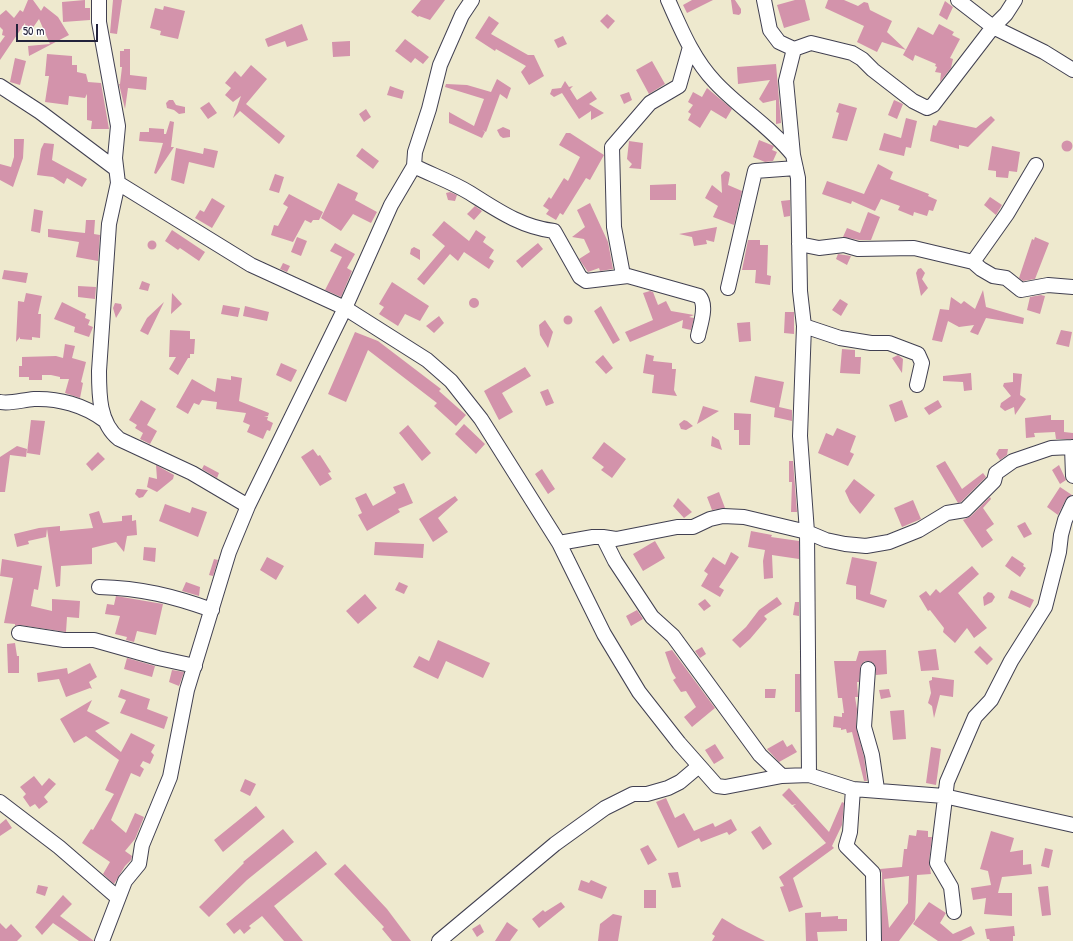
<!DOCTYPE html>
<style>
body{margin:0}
#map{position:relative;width:1073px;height:941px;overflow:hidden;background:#eee9ce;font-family:"Patrick Hand",sans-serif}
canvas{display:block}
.scale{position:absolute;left:16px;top:24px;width:82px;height:18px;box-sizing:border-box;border:2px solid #22223b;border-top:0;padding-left:5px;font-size:12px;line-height:14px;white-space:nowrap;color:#22223b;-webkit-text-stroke:3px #fff;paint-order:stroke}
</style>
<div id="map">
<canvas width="1073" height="941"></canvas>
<div class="scale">50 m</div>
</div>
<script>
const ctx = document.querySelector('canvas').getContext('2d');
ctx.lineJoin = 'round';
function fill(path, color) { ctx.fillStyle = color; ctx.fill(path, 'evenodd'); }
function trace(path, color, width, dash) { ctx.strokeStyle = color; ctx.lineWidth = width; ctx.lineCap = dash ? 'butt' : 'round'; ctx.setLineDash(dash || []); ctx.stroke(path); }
fill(new Path2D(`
 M28 0H33L41 11 44 6 58 17 69 35 29 56 28 46 50 44 39 19 27 36 25 23 0 60V43L5 36 2 35 3 30 0 27V15L6 10 14 18 20 10 23 12Z
 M85 0V8H90V20L63 22 62 2Z
 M113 0H122L117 34 110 33Z
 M421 0H445L430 20 419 16 418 17 411 12Z
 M692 0H713L687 13 683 5Z
 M731 0H735L741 9V13L739 15 733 14Z
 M795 0H805L810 20 784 28 777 5Z
 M828 0H844L858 6 864 2 868 3 870 10 892 21 887 32 906 50 882 42 877 52 857 42 864 26 825 8Z
 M945 1 953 7 947 20 939 15Z
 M164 6 185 11 178 39 160 35 161 31 150 28 155 8 163 10Z
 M607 14 615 21 608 29 600 21Z
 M489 16 499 23 491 34 528 55H534L544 76 529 85 521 72 526 66 496 49 495 51 475 38Z
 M302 24 308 40 287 47 285 41 268 47 265 39Z
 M939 24 954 32 952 35 960 39 950 58 953 59 951 68 940 82 941 73 935 72 937 67 935 66 936 64 915 55 913 61 903 55 918 27 933 35Z
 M563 36 567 44 558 48 554 40Z
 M405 39 429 57 423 64 415 58 411 63 395 51Z
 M350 41V56L333 57 332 42Z
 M124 49H130V75L147 77 146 90 128 88 125 109 119 84H120L122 67H120V51H124Z
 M47 54 72 56V65H77V72L86 74 88 82 101 83 109 129H91L92 121 87 120V94L85 98 69 96 68 105 45 102 49 76H45Z
 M15 58 26 61 20 85 10 82Z
 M652 61 665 84 649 94 636 70Z
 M776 64 781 123 776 124V100L763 103 759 99 770 80 738 84 737 67Z
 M251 65 267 79 246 104 285 136 279 144 240 111 233 118 241 96 233 102 225 95 231 88 225 83 235 71 241 77Z
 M497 79 511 88 507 99 500 94 486 132 482 130 485 132 482 138 449 123V112L474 126 484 99 445 87 446 84 467 85 491 92Z
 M565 81 569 87 573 86 570 89 577 100 591 91 597 99 589 104 604 113 591 120V111L579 119 562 93 554 97 550 94 552 89 561 88Z
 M390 86 404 91 402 99 387 95Z
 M707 88 732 109 726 119 711 110 700 128 688 120 691 114 688 112 693 105 688 102 693 92 702 97Z
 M629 92 632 100 624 104 620 95Z
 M173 100 176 105 185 107V113L179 114 174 110 167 108 166 103 169 100Z
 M894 100 903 104 897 119 888 115Z
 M209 102 217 113 208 119 200 108Z
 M839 103 857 108 847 141 832 138 839 113 836 112Z
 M366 109 371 117 364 122 359 114Z
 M991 116 995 120 968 147 959 145V149L930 141 933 125 936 126 939 120 976 128Z
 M906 118 917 121 911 148 906 147 904 156 879 150 884 133 901 138Z
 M170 121 174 122 171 147H174L156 174 154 173 163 143 139 141 140 132H149V128L164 129V134H166Z
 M503 127 510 130V137L503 138 500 136 497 130Z
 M566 133H570L604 155 590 180 586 178 563 215 560 213 556 220 546 214 549 210 543 206 549 197 551 199 564 178 568 181 580 157 559 145Z
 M14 139H24L23 158 13 187 0 180V164L11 167 14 157Z
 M759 140 774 146 772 150 777 152 773 161 765 162 753 157Z
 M1061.5 146a5.5 5.5 0 1 1 11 0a5.5 5.5 0 1 1-11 0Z
 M629 141 643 143 641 169 629 168 632 164 627 159Z
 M44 143 54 144 52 160 87 179 82 187 67 178 64 184 53 177 37 175 41 149Z
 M992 146 1020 152 1017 172 1009 171 1008 178 996 177V171L988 170Z
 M176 148 203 154 204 148 218 151 214 168 189 162 184 184 171 180Z
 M362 148 379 161 373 169 356 156Z
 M878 164 893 172 890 179 929 194 928 196 937 200 933 211 929 210 927 216 914 212 913 216 898 210 900 206 881 199 875 211 852 201 851 204 822 194 827 181 864 194Z
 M725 171 729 172 730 174 728 185 742 191 734 225 713 217 718 206 705 198 712 185 722 193 721 175Z
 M275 174 284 177 279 193 269 190Z
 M338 183 358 193 355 200 377 212 371 223 353 214 341 231 321 218Z
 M676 184V200H650V185Z
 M450 192 457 195 455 201 448 200 446 193Z
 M289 194 323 212 319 220H313L311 223 305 220 293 242 271 235 274 225 278 226 288 207 283 204Z
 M990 197 1002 205 996 215 984 205Z
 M212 198 225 206 212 228 195 218 200 210 204 212Z
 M790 200V216L784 217 781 201Z
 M590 203 608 242 613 269 600 271 599 268 588 272 579 259 590 252 584 239 572 237 585 227 577 210Z
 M475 206 482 211 474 220 467 214Z
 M34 209 43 211 40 233 31 231Z
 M868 212 880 217 871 240H859L843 237 847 228 860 233Z
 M86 220H95L94 234 100 235 98 261 76 257 79 242 48 237V229L85 233Z
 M444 221 469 241 476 230 486 237 483 242 494 250 489 258 494 261 489 269 464 252 458 261 450 254 424 285 417 279 445 246 432 235Z
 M717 227 714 242 706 240 707 244 694 246 692 237 679 234Z
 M172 230 205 252 199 261 180 248 178 250 165 241Z
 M297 237 307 241 301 256 291 252Z
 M1035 237 1049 243 1035 279 1023 281 1019 278 1032 239 1034 240Z
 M748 240H760V245H768L767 275 771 276 770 285 755 283 756 270H742Z
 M147.5 245a4.5 4.5 0 1 1 9 0a4.5 4.5 0 1 1-9 0Z
 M335 243 355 254 347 268 352 271 341 297 325 290 342 257 330 251Z
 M538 243 543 249 522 268 516 261Z
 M414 247 420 250V260L410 254 411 249Z
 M838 254 851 256 847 265 836 259Z
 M283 263 290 266 287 272 280 269Z
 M921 268 925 273 922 279 928 288 921 296 916 273 918 269Z
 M4 270 28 273 26 283 2 279Z
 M142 281 150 284 148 291 139 289Z
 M392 282 429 306 420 321 405 314 398 326 379 314 384 307 379 304Z
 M78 286 96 287 95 299 78 297Z
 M983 290 986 307 1024 318 1023 324 986 318 978 335 970 332 974 325 959 327 948 321 942 342 932 340 940 309 949 310 951 297 961 304 964 301 975 309Z
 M650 291 653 292 658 305 666 301 671 311 694 315 689 317 694 318 691 330 682 328 683 320 630 342 625 332 653 320 643 293Z
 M26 293 42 296 38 314H41L40 338 32 337V340L20 339V337L16 342 18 301 24 302Z
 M172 293 182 304 171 314Z
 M1041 295 1045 296 1040 314 1027 310 1030 297Z
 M469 303a5 5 0 1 1 10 0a5 5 0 1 1-10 0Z
 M840 299 848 304 841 316 832 310Z
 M62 302 86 314 85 318 90 320 88 325 93 327 89 337 74 332 75 327 54 319Z
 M164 302 148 335 140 331 147 318Z
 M115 303 121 304 122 308 116 318 113 308Z
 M223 305 240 308 238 317 221 314Z
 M245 306 269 312 267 321 243 316Z
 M601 306 620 340 613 344 594 311Z
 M785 312H794V334L784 333Z
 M563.5 320a4.5 4.5 0 1 1 9 0a4.5 4.5 0 1 1-9 0Z
 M439 316 444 323 434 333 426 326Z
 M545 320 553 332 548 348 540 335 539 325Z
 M750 322 751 341 739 342 737 323Z
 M170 330 190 331V339H195L194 354H190V358H188L178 375 169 369 176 357H169Z
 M1061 330 1072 332 1069 347 1056 344Z
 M355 332 378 341 441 389 439 391 466 415 456 426 434 406 437 403 368 350 346 402 328 394Z
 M65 344 75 346 72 358 86 362 81 382 83 383 80 398 65 393 69 379H60V377L51 375H42V380H29V377H19V366H22V357L56 356 63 358Z
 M842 349 855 350V357H861L860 374 840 373Z
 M646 354 654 356 653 361 672 363V369H676L674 390 677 396 652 393 654 375 643 373Z
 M603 355 613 368 606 374 595 362Z
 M898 355 903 359 902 373 892 358Z
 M281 363 297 370 291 382 276 375Z
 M525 367 531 376 502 393 513 412 499 420 484 391Z
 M971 373 972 390 964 391 963 382 943 381V376Z
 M1013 373 1022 374 1020 395 1026 399 1015 415 1014 407 1005 411 1000 407 1001 403 1011 396 1003 386 1004 383 1013 382Z
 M231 376 242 378 239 401 269 413 268 416H264L268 417 267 420 273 423 270 431 267 430 263 439 247 432 250 425 243 422 246 413 216 409 217 402 202 400 199 405 194 403 188 414 176 407 192 379 215 392 217 378 231 380Z
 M755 376 784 382 779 407 792 410V421L774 417 775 408 750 402Z
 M548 389 554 403 546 406 540 392Z
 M141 400 156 409 147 425 157 431 150 444 140 439 143 433 135 428 137 425 129 420Z
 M902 400 908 417 895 422 889 405Z
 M938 400 942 407 929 415 924 408Z
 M703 406 719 411 697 424Z
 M734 413 751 414 750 445H739V430H734Z
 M1051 415V420H1064V432L1073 433V439H1056L1055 432 1034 433 1035 437 1026 438 1025 418Z
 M31 420 45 421 40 455 27 453Z
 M684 420 687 421 693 426 686 430 681 429 679 424Z
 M464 424 485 444 476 454 455 434Z
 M408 425 431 453 422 461 399 433Z
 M837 428 856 436 850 452 854 454 848 466 818 453 826 433 833 436Z
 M712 436 719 440 722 450 711 446Z
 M604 442 626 459 612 478 601 470 604 467 592 458Z
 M17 446 27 449 26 457 10 455 5 492H0V457Z
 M313 449 318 456 320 455 331 472 328 473 332 479 320 486 301 457Z
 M999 449H1008L1007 455 1000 460 996 454Z
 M98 452 105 459 92 471 86 464Z
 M789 461H793L797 512H791L792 482H789Z
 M945 461 962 489 983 473 986 477 961 502 958 503 936 466Z
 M156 465 174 475 173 479 157 492 147 487 149 477 157 479Z
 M204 465 219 473 217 478 202 469Z
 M1059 465 1066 480 1060 484 1052 470Z
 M542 469 555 489 548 494 535 474Z
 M854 479 875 495 860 514 850 502 845 491Z
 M404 483 413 503 398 509 400 512 367 531 358 515 362 513 355 498 366 493 373 506 396 493 393 487Z
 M1060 487 1072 495 1066 499 1058 515 1047 507Z
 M137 489H139L148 490 143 497 139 498 135 494Z
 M719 492 725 508 712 510 707 497Z
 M455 496 458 500 438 518 448 532 433 542 419 519Z
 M990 497 991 499 983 508 994 524 986 530 993 540 982 548 963 520 971 516Z
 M678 498 692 512 684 518 673 506Z
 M913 500 921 519 902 527 894 508Z
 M165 504 190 513 192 507 207 512 198 537 159 521Z
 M99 511 103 523 122 521V516L132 515V521L136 520 137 535 127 536 124 552 116 542 92 548V564L61 566 60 586 56 587 47 529 46 537 28 541 29 544 17 547 14 534 39 528 60 526V531L93 528 89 514Z
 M1025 522 1032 534 1024 538 1017 526Z
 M751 531 772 535 771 537 799 541V559L772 555 773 578 764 579 763 561 765 550 748 547Z
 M655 541 665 558 643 571 633 554Z
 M375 542 424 544 423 558 374 555Z
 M144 547 156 548 155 562 143 560Z
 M731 552 739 557 719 587 724 590 720 597 701 586 708 574 704 571 713 557 725 565Z
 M1012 556 1024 564 1023 566 1026 568 1020 577 1005 566Z
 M267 557 284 566 276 580 260 570Z
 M852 557 877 562 870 594 887 600 884 608 856 599V586L846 584Z
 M2 559 42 566 38 590 34 589 31 606 52 611V599L80 601 79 618 67 617 66 632 20 625 15 626V624L4 623 13 578 0 576Z
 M214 559 218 560 213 576 209 575Z
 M972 566 979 574 958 593 987 628 974 638 967 628 955 643 943 632 944 628 930 610 928 611 919 596 926 591 930 596 936 589 940 593Z
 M186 582 200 587 199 596 182 591Z
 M399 582 408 586 404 594 395 590Z
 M1011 590 1034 600 1030 608 1008 598Z
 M988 592 992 593 995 597 992 602 984 606 983 597Z
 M365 594 377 608 358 624 346 611Z
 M116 596 163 604 156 635 137 631 134 642 126 640 127 637 115 634 120 616 105 614 107 604 114 605Z
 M777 597 782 604 764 616 767 619 750 639 740 648 732 640 746 627 759 610Z
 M705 599 711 606 704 611 698 604Z
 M795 602H799V616L793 615Z
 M637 610 643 619 631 626 626 616Z
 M438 640 490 663 483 678 446 661 438 679 413 667 419 656 429 661Z
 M15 643 17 656H19V673H8L7 644Z
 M980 646 993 659 987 665 974 652Z
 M702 647 706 654 700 658 695 651Z
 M936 649 939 670 921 671 918 651Z
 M672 650 715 708 692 727 684 717 696 707 686 691 681 692 673 680 676 678 672 672 665 652Z
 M886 650 887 674 876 675 875 665 872 662 865 661 861 665 859 682H857L858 697H855L857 709 856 727 864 757 867 781H864L852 732 847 733 846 729 841 730V728L833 727 834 716 842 717V713H844L842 698H838L834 661H856L859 651Z
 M127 658 155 666 152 677 124 669Z
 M90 663 97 677 89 682 92 689 90 688 66 697 59 679 38 682 37 673 67 668 68 674Z
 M172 670 184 672 179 686 169 682Z
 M795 674H800V712H795Z
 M932 677 954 680 953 697 940 695 934 718 932 706 928 703 931 693 929 681 932 680Z
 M121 689 150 699 147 709 168 717 164 729 120 713 126 700 118 697Z
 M765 689H776L775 698H765Z
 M889 689 891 697 881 699 879 690Z
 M92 700 87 711 110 723 95 731 121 752 131 733 155 745 151 752 154 755 150 764 143 761 140 766 144 769 140 777 131 773 111 820 126 833 135 813 144 817 135 839 125 851 132 856 131 860 125 866 114 884 103 874 110 862 82 843 91 829 93 830 114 794 105 790 119 760 86 736 74 743 60 719Z
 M904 710 906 739 893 740 890 711Z
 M783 740 787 747 792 744 797 752 779 762 767 749Z
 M715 744 724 758 714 764 705 750Z
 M931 747 941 749 936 785 926 783Z
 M34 776 42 786 49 778 56 784 44 797 48 802 39 809 35 804 30 807 23 797 26 794 20 787Z
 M245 779 256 784 250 796 240 791Z
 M789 788 829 832 842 802 844 803 842 825 832 846 834 848 793 878 803 907 789 912 780 887 784 886 779 877 826 843 793 806 796 804 792 805 782 795Z
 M666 798 675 818 684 813 694 831 713 823 715 827 731 819 737 830 729 835 727 832 701 842 699 838 678 848 656 802Z
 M256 806 265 817 223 852 214 840Z
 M6 819 12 828 0 836V824Z
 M760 826 772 844 763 850 751 832Z
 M283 829 294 842 247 880 209 917 199 907 244 863 243 862Z
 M917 830 928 831V837H932L929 862 931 874 917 875 915 920 899 941H882V873L880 869 902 867 904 849H907L909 835 916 836ZM909 876 908 903 889 928 884 879Z
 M991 831 1014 838 1010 852 1023 850V865L1031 864 1032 874 1002 877 998 893H1012V916L984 914 986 898 973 900 971 888 991 885 988 871 980 869Z
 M648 845 657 860 648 865 640 849Z
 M1045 848 1053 850 1049 868 1041 866Z
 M316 851 327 864 274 906 303 941H284L262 916 249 926 251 928 244 934 240 929 234 934 226 924Z
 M345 864 387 909 411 941H392L382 929 384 927 334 874Z
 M678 872 681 887 672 888 668 873Z
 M581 880 589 883 591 880 607 887 602 899 578 890Z
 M38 885 48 887 45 896 36 893Z
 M1048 886 1051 915 1042 916 1038 887Z
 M644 890H656V908H644Z
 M63 895 72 904 60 916 94 941H79L53 923 42 935 35 927Z
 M561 902 565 907 539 928 532 919 543 910 545 912Z
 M929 902 946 913 940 923 953 934 971 926 975 934 961 941H938L913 924Z
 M821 912V917L838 916V919H847V931L817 932 818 941H806L805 913Z
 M613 914 622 916 618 941H598L600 924Z
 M722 918 737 927 765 941H712L715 936 712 934Z
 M507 922 518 930 510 941H495Z
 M0 923 6 929 11 924 22 936 17 941H0Z
 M480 924 484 932 477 937 472 929Z
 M1014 926 1015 936H1013V941H990L989 939H987L985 929Z`), '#d393ab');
const minor = new Path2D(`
 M99 0V22L118 126 115 158 118 183 109 224 99 371C99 395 99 423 119 439L192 473 248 506
 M668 0C681 29 693 59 715 82 739 108 770 126 793 155
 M764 0 770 30 779 42 794 49 786 81 793 155 798 178 800 291 804 326 800 436 807 532 809 775
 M958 0 993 27 1044 52 1073 70
 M794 49 811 43 852 53 862 59 873 70 913 101 927 108 933 105 993 27 1006 14 1015 0
 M0 86 40 112 116 169
 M414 166C432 175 452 182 470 193 497 210 521 227 554 231L580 277 586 281 628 276 699 296C708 305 700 325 698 336
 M118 183 251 265 345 308 427 360 451 381 481 419 559 543 604 634 639 692 679 743 717 786 725 787 782 776 809 775 853 789 944 796 1073 825
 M799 244 819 248 844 245 858 249 914 248 973 262 981 269 993 276 1006 278 1021 290 1048 285 1073 287
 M973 262 1007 214 1036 165
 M623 275 614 227 612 147 650 103 679 86 690 47
 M728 288 755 171 796 168
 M804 326 840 338 871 343H889L918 354 922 363 917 385
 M0 402C11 404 22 400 34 399 58 398 84 405 104 420
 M1072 447 1073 476
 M603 537 615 561 652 617 673 636 760 755 782 776
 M559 543 593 537H603L616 539 677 527H693L710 519 723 516 744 517 807 532 826 540 845 544 866 546 889 542 919 530 947 513 965 510 994 481 996 473 1013 461 1051 448 1073 447
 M99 587C141 588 173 596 212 610
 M19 633 64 640H94L158 658 195 666
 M868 669 864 727 872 755 877 789
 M853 789 850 832 846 846 873 873 874 941
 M0 802 59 847 118 898
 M954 912 951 887 937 863 947 782 975 717 991 700 1011 661 1045 607 1059 552 1061 535 1065 520 1073 503
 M102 941 125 881 139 864 142 845 170 777 187 690 229 552 248 506 345 308 391 205 414 166 415 152 429 109 440 65 462 15 472 0
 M439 941 555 844 605 808 633 794H647L668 788 680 782 699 766`);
trace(minor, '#414051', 16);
trace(minor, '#fff', 14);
</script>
